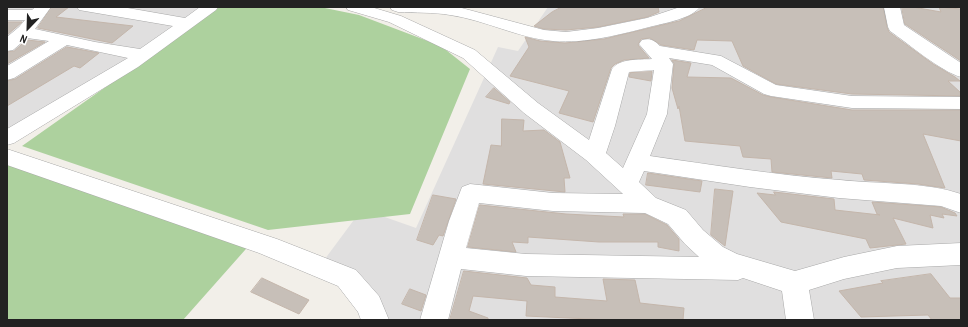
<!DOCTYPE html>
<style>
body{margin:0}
#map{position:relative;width:968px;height:327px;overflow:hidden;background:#f2efe9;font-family:"Archivo Narrow",sans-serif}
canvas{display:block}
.frame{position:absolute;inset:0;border:8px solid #222;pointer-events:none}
.north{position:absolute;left:8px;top:8px;width:40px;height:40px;-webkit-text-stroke:3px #fff;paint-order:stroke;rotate:203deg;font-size:11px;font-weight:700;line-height:16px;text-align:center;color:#222}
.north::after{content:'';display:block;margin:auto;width:14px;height:18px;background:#222;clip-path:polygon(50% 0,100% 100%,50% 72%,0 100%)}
</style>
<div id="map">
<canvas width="968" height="327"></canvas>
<div class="frame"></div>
<div class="north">N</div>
</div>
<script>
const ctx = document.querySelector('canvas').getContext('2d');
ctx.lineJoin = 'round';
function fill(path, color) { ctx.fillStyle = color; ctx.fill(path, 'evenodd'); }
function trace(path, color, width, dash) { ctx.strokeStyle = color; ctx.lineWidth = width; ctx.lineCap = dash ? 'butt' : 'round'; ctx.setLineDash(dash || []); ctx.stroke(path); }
fill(new Path2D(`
 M7 7H203L7 140Z
 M548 7H961V320H378L327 276 316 271 362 209 416 228 498 47 518 51Z`), '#e0dfdf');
fill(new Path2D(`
 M219 7H320L359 15 441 46 470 69 410 214 268 230 22 146Z
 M7 158 253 241 183 320H7Z`), '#add19e');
const building = new Path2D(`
 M52 7H69L56 17 133 26 112 43 38 28Z
 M562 7H658L659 12 647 17 598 27 566 30 544 29 534 26 552 12Z
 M708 7H883L887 27 889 32 933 64 955 77 960 81H948L961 93V96L852 94 776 84 743 66 732 41 697 40 694 50 661 45 650 38 641 39 638 45 649 58 624 60 615 64 611 68 593 122 559 113 569 91 510 76 529 47 525 37 540 41 565 43 604 39 679 21Z
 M902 7H913L941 12 939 7 961 9V61L905 24Z
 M7 22H22L7 35Z
 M27 40 45 42 7 64V52L14 51Z
 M67 47 99 53 80 68 74 66 7 106V81L15 79Z
 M672 60 691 63 687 77 731 78 763 95 771 97 852 110H961V141L923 134 945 188 918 184 864 180 862 174 831 171 832 178 772 172 771 159 743 157 740 146 685 141 679 106 678 109 672 88 674 64Z
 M652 72 651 81 629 77 630 73Z
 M494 88 510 102 509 104 486 97Z
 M502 119 524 120 523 131 544 130 560 142 570 178H564L565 192 483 184 491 145 501 146Z
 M648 173 702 181 700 192 646 185Z
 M715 189 733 191 725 246 711 235Z
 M774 192 834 199 835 210 880 215 877 214 872 202 941 207 955 213 957 216 942 214 944 218 930 215 933 228 893 218 906 244 870 248 866 239 781 222 757 193 775 195Z
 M433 195 456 199 443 236 439 235 433 245 417 240Z
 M480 205 566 214 624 217 623 214H645L667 225 679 239V251L658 247V242H599L528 237V243L512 242 516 252 468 247Z
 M464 271 527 278 531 285 555 287V297L607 301 603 279 635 280 640 303 684 308 683 320H611L526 316 527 301 473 296 469 311 488 318V320H450Z
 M931 274 950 298H961V320H932L928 315 861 317 839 291 883 283 881 281Z
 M262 278 309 300 299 314 251 292Z
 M410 289 426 295 421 311 402 304Z`);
fill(building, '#c7bfb8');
trace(building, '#c4b6ab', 1);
const minor = new Path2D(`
 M35 7H51L35 29 95 42 140 49 173 26 79 10 77 7H122L185 18 200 7H218L216 10 138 67 14 143 7 145V129L128 58 67 45 14 78 7 80V66L49 41 27 38 13 50 7 51V37L19 27 25 20H7V10H32Z
 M346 7H371L401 16 475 50 538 103 589 140 612 69C620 58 639 60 652 59L639 44 642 40C650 38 654 40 660 46L721 56 776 85 852 96 961 97V109L852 108 771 96 764 94 712 65 669 58 673 64 667 114 650 156C713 165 776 175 840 180 877 184 927 182 961 194V213L941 206 839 198 750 187 644 171 639 182 656 198 686 210 703 230 723 247 737 254 795 271 844 257 897 246 961 243V265L897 268 844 279 809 290 814 320H786L782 291 743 278 738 280 526 276 461 269 448 320H420L449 221 462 187 470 184 553 193 623 194 586 160 524 113 463 58 389 22 348 10ZM654 70 647 114 623 168 606 153 615 126 629 72ZM479 203 553 211 645 213 668 224 685 244 699 257 526 254 466 248Z
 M390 7H458L544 30 566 32 598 28 647 18 680 7H700C692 18 666 23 653 26 621 34 586 44 553 41 518 38 485 20 450 15 433 12 415 13 398 12L392 10Z
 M884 7H900L904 25 961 63V77C940 71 909 44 890 31L888 27Z
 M7 149 277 239 356 270 379 296 389 320H361L358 312 338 286 259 253 7 165Z`);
trace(minor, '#a9a9a9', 1);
fill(minor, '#fff');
</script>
